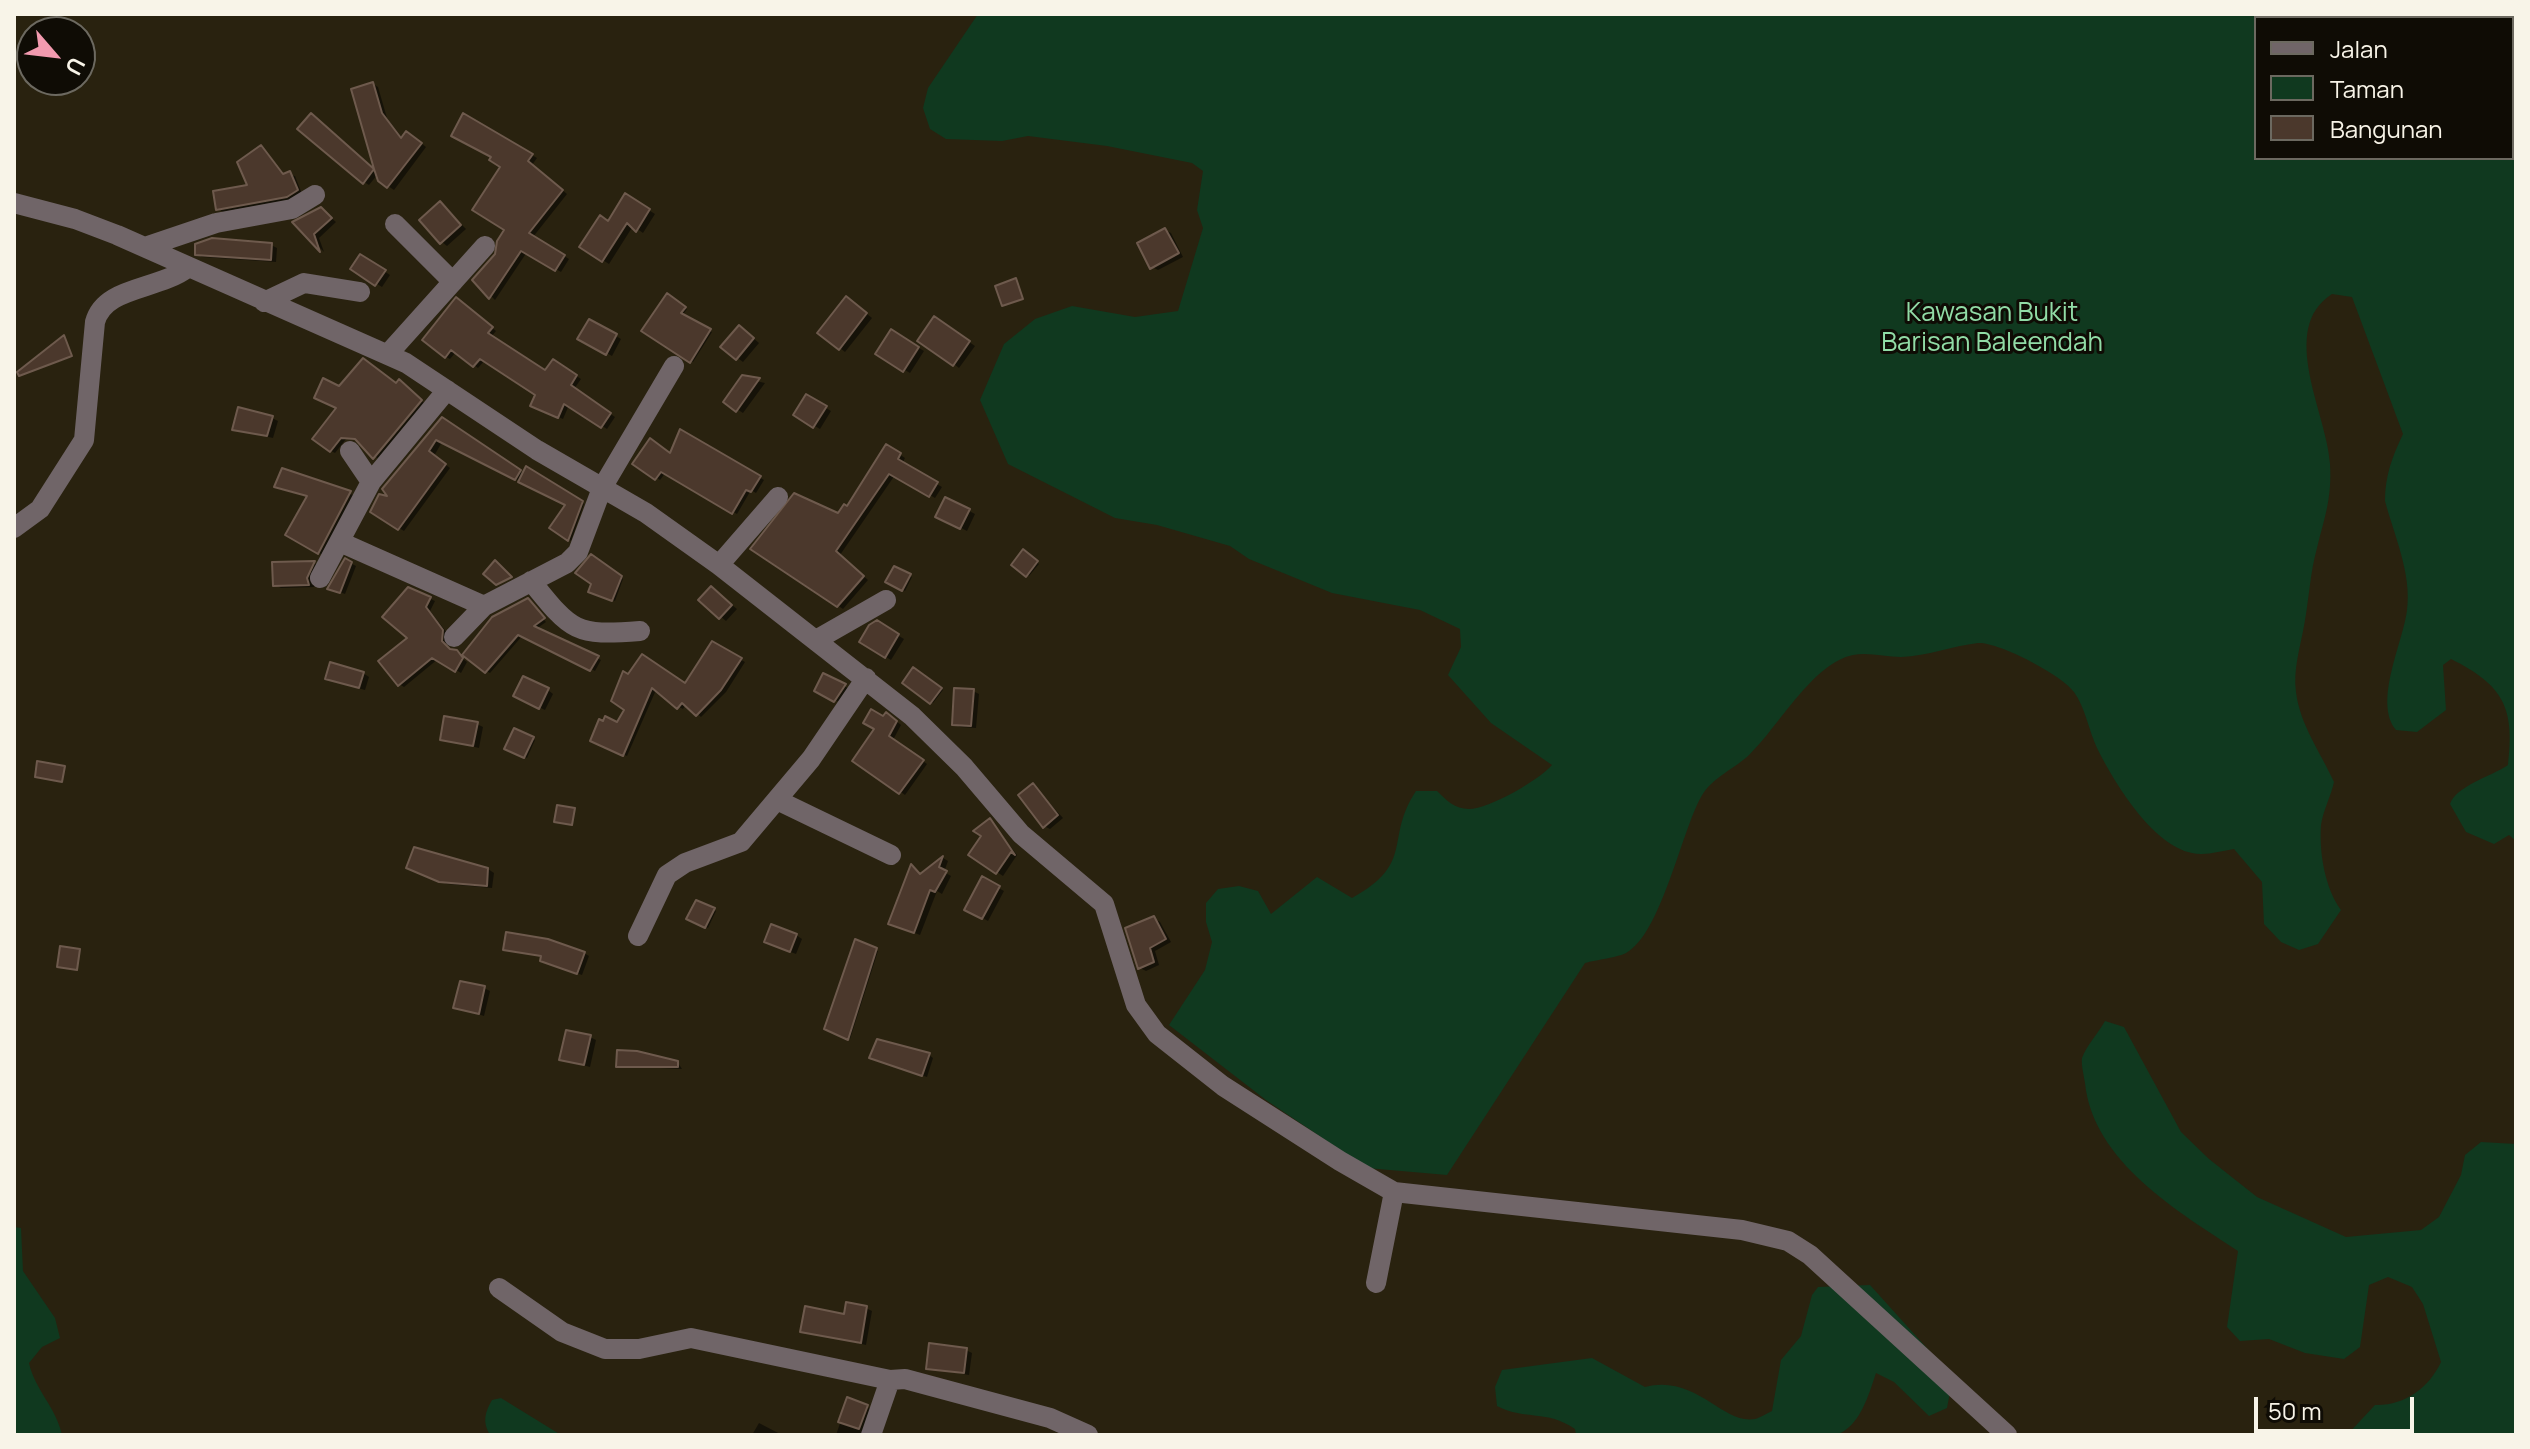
<!DOCTYPE html>
<style>
body{margin:0}
#map{position:relative;width:2530px;height:1449px;overflow:hidden;background:#29220f;font-family:Manrope,sans-serif}
canvas{display:block}
.frame{position:absolute;inset:0;border:16px solid #f8f4e8;pointer-events:none}
.legend{position:absolute;left:2254px;top:16px;width:260px;height:144px;box-sizing:border-box;background:#0f0c05;border:2px solid #6c6960;margin:0;padding:10px 14px;list-style:none;font-size:24px;color:#f8f4e8}
.legend li{display:flex;align-items:center;gap:16px;height:40px}
.legend b{width:40px;border:2px solid #6c6960}
.north{position:absolute;left:16px;top:16px;width:80px;height:80px;box-sizing:border-box;background:#0f0c05;border:2px solid #6c6960;border-radius:50%;rotate:118deg;font-size:22px;font-weight:700;line-height:32px;text-align:center;color:#f8f4e8}
.north::after{content:'';display:block;margin:auto;width:28px;height:36px;background:#f29aaf;clip-path:polygon(50% 0,100% 100%,50% 72%,0 100%)}
.scale{position:absolute;left:2254px;top:1397px;width:160px;height:36px;box-sizing:border-box;border:4px solid #f8f4e8;border-top:0;padding-left:10px;font-size:24px;line-height:28px;white-space:nowrap;color:#f8f4e8;-webkit-text-stroke:6px #0f0c05;paint-order:stroke}
</style>
<div id="map">
<canvas width="2530" height="1449"></canvas>
<div class="frame"></div>
<ul class="legend">
<li><b style="height:10px;background:#706568"></b>Jalan</li>
<li><b style="height:22px;background:#10391f"></b>Taman</li>
<li><b style="height:22px;background:#4b382c"></b>Bangunan</li>
</ul>
<div class="north">U</div>
<div class="scale">50 m</div>
</div>
<script>
const ctx = document.querySelector('canvas').getContext('2d');
ctx.lineJoin = 'round';
function fill(path, color) { ctx.fillStyle = color; ctx.fill(path, 'evenodd'); }
function trace(path, color, width, dash) { ctx.strokeStyle = color; ctx.lineWidth = width; ctx.lineCap = dash ? 'butt' : 'round'; ctx.setLineDash(dash || []); ctx.stroke(path); }
function drawText(font, color, halo, rows, align = 'center') {
  ctx.font = font + ' Manrope,sans-serif'; ctx.lineWidth = 6; ctx.setLineDash([]); ctx.textBaseline = 'middle'; ctx.strokeStyle = halo; ctx.fillStyle = color; for (const [text, x, y, turn = 0] of rows) {
    ctx.save(); ctx.translate(x, y); ctx.rotate((+turn || 0) * Math.PI / 180); ctx.textAlign = isNaN(turn) ? turn : align; if (halo) ctx.strokeText(text, 0, 0); ctx.fillText(text, 0, 0); ctx.restore();
  }
}
fill(new Path2D(`
 M978 14H2516V841L2509 835 2494 844 2466 832 2450 804C2456 786 2490 777 2508 765 2515 707 2503 685 2451 659L2443 665 2446 710 2417 732 2396 730C2373 702 2403 643 2407 610 2412 574 2394 535 2385 501 2385 476 2392 457 2403 434L2352 297 2332 294C2277 329 2328 416 2330 464 2332 498 2325 516 2317 548 2310 573 2309 600 2304 626 2300 648 2293 670 2296 692 2300 725 2321 753 2334 782 2331 796 2323 811 2321 825 2319 853 2325 888 2341 910L2318 944 2299 950 2281 942 2264 924 2262 882 2234 849C2221 851 2205 856 2192 853 2152 845 2114 782 2097 748 2089 731 2085 707 2074 692 2062 675 1999 642 1978 643 1952 646 1928 656 1901 657 1886 657 1868 652 1853 655 1813 663 1779 726 1750 754 1734 770 1713 776 1701 797 1681 833 1661 934 1626 953 1619 957 1596 960 1585 963L1447 1175 1367 1168 1266 1100 1169 1025 1205 970 1212 942 1206 922V903L1218 889 1239 886 1258 891 1271 914 1317 877 1352 898C1416 863 1384 839 1416 791H1437C1446 800 1455 809 1469 809 1489 809 1539 780 1552 765L1491 723 1448 675 1461 647 1460 629 1420 610 1332 593 1249 559 1230 546 1157 525 1115 518 1008 464 980 400 1004 344 1035 319 1072 306 1135 317 1178 311 1203 228 1197 210 1203 171 1192 163 1107 146 1028 136 1002 141 946 139 930 129 923 108 928 88ZM2256 18H2512V158H2256Z
 M2105 1021 2124 1027 2181 1132 2209 1159 2257 1197 2346 1237 2421 1230 2439 1217 2461 1175 2465 1155 2481 1142 2516 1144V1435H2347L2375 1405C2404 1406 2429 1388 2441 1362L2423 1304 2412 1287 2388 1277 2369 1285 2360 1347 2344 1359 2305 1353 2269 1339 2240 1341 2227 1327 2238 1251C2179 1212 2093 1162 2085 1083 2084 1076 2081 1065 2082 1058 2086 1046 2099 1032 2105 1021Z
 M14 1227 21 1228 23 1271 55 1318 60 1338 42 1347 29 1363C35 1390 56 1407 62 1435H14Z
 M1870 1285 1953 1377 1947 1408 1929 1416 1894 1382 1876 1373C1869 1394 1860 1427 1836 1435H1576L1575 1429C1546 1409 1526 1421 1497 1406L1495 1387 1502 1370 1592 1358 1645 1387C1697 1374 1722 1425 1755 1419 1760 1418 1767 1413 1772 1411L1781 1360 1801 1336 1812 1295 1818 1287Z
 M501 1398 561 1435H490C482 1422 485 1412 492 1400Z`), '#10391f');
fill(new Path2D(`
 M373 84 378 87 387 118 403 139 412 136 426 147 394 190 379 180 378 174 369 185 364 182 312 115 377 172Z
 M464 116 537 158 532 165 567 194 533 237 569 259 561 272 527 252 495 300 475 280 497 255 507 230 502 166Z
 M261 147 285 175 295 176 302 194 293 199 223 212 218 208 250 187Z
 M626 196 655 214 643 233 633 226 609 264 582 247 609 223Z
 M441 204 466 229 447 246 442 242Z
 M321 209 336 222 319 238 324 252 296 223Z
 M1165 230 1171 233 1183 257 1158 270 1152 267Z
 M271 245 277 248 276 262 202 257 197 254Z
 M361 256 390 275 382 287 353 269Z
 M668 296 687 309 682 316 712 332 693 362 644 330Z
 M852 302 872 318 845 352 840 348Z
 M461 303 496 331 491 337 546 373 553 361 581 379 574 389 615 417 607 429 569 405 563 419 537 408 538 394 485 360 478 368 456 352 450 359 446 357Z
 M590 321 621 339 612 356 580 338Z
 M940 322 975 346 959 368 954 364Z
 M745 331 759 343 743 362 723 347Z
 M891 331 924 351 910 373 878 354Z
 M64 338 73 357 20 374Z
 M743 378 765 383 743 413 726 402Z
 M404 385 425 404 379 460 359 440 346 439 335 453 331 451 340 388Z
 M807 396 831 411 820 429 796 415Z
 M272 418 278 421 273 438 234 429Z
 M448 422 524 474 526 469 584 504 571 541 552 527 568 505 442 442 434 456 450 468 404 531 372 512 392 499Z
 M681 432 764 480 756 493 751 490 737 514 666 472 660 480 635 463 671 455Z
 M887 446 905 458 902 464 942 487 935 498 895 475 840 555 868 580 843 609 753 549 839 516 848 508Z
 M283 471 356 496 324 556 287 534 309 497 276 486Z
 M946 499 975 514 967 531 938 516Z
 M1024 552 1039 564 1029 576 1014 565Z
 M592 556 623 579 615 601 590 591Z
 M346 561 356 566 345 594 334 590Z
 M314 563 319 566 314 587 281 588 275 585Z
 M895 568 912 577 905 591 888 582Z
 M711 588 737 609 726 621 701 600Z
 M409 589 435 601 430 611 448 634 446 646 467 662 461 673 438 659 404 687 399 684 410 638Z
 M527 600 546 622 536 629 601 660 595 671 523 635 490 673 486 671Z
 M877 623 904 639 891 660 861 642Z
 M712 644 745 662 726 692 701 717 686 704 683 709 679 707 656 690 627 756 596 743 618 724 627 710 624 674 686 685Z
 M914 670 943 690 933 703 904 682Z
 M363 673 369 677 365 690 333 681Z
 M824 676 850 689 841 703 816 690Z
 M548 690 553 694 545 710 516 696Z
 M973 691 979 694 976 728 960 727 954 724Z
 M891 717 901 725 893 740 927 764 905 795 855 760Z
 M477 724 483 727 479 748 442 739Z
 M515 731 535 740 527 758 507 748Z
 M1033 785 1063 818 1050 829 1044 826Z
 M990 820 1017 855 1003 876 971 855Z
 M943 858 948 861 944 872 951 876 942 894 937 891 920 935 897 926 912 867 922 875Z
 M488 869 494 873 492 888 447 884 414 870Z
 M982 879 1004 891 988 921 967 909Z
 M697 902 716 911 708 928 689 918Z
 M1154 918 1160 922 1171 942 1155 951 1159 965 1146 971 1140 968Z
 M796 935 802 939 796 954 772 945Z
 M856 941 878 951 850 1039 826 1028Z
 M505 949 584 953 589 956 582 975 547 963 543 957Z
 M484 988 490 991 484 1016 456 1007Z
 M590 1037 596 1040 590 1067 561 1059Z
 M929 1055 933 1058 927 1077 876 1060Z
 M678 1063 682 1069 618 1066Z
 M866 1308 872 1311 866 1345 802 1330Z
 M966 1350 972 1353 969 1375 928 1368Z
 M848 1400 871 1409 863 1435H836Z
 M759 1423 782 1435H752Z`), '#0007');
const building = new Path2D(`
 M373 82 382 113 401 138 406 131 422 143 387 188 378 181 374 169 363 184 297 129 311 113 374 169 351 89Z
 M463 113 533 154 528 161 563 190 529 233 565 255 555 271 521 251 489 299 472 280 495 254 497 241 504 230 472 210 500 167 489 160 491 157 451 136Z
 M261 145 283 174 290 171 298 190 287 197 216 210 213 191 247 185 237 162Z
 M625 193 650 209 636 232 627 223 602 262 579 247 600 215 608 221Z
 M440 201 461 225 440 244 419 220Z
 M321 207 332 218 314 234 320 252 292 222Z
 M1165 228 1179 253 1150 269 1137 243Z
 M212 238 272 243 271 260 195 255V244Z
 M360 254 386 270 375 286 350 269Z
 M1016 278 1023 299 1002 306 995 286Z
 M667 293 686 307 681 313 711 329 690 363 641 331Z
 M846 296 867 313 839 350 817 333Z
 M456 297 493 327 488 333 545 370 553 359 577 375 571 385 611 413 601 428 564 404 558 418 530 406 535 395 480 359 473 367 451 350 445 358 422 340Z
 M934 316 970 341 953 366 917 341Z
 M589 319 617 334 606 355 577 339Z
 M739 325 754 338 736 360 720 347Z
 M891 329 919 347 903 372 875 354Z
 M64 335 72 356 19 376 17 372Z
 M363 358 396 383 399 379 422 400 373 459 355 439 341 438 330 452 312 439 336 408 314 398 323 378 339 386Z
 M742 375 760 378 736 412 723 402Z
 M806 394 827 406 813 428 793 415Z
 M238 407 273 416 267 436 232 430Z
 M442 417 521 470 515 480 436 440 429 451 446 464 398 530 370 512 379 494 387 496 382 489Z
 M680 429 761 476 751 492 746 490 732 514 661 472 655 480 632 464 650 438 670 453Z
 M886 444 901 453 898 459 938 482 929 497 889 474 836 551 864 576 837 607 750 549 794 493 838 513 844 504 847 506Z
 M526 466 583 501 568 541 549 528 565 505 518 482Z
 M282 468 351 491 318 554 285 535 307 496 274 487Z
 M945 497 970 509 960 529 935 517Z
 M1023 549 1038 561 1026 577 1011 565Z
 M591 554 622 576 612 601 588 592 591 584 575 573Z
 M345 558 352 562 340 593 327 589Z
 M495 560 512 577 496 585 483 574Z
 M315 561 307 578 309 585 273 586 272 562Z
 M894 566 911 574 902 591 885 582Z
 M711 586 732 605 719 619 698 600Z
 M408 587 431 597 426 607 443 630 442 641 450 649 457 650 463 658 455 672 432 658 398 686 378 661 407 638 382 617Z
 M528 598 545 618 534 626 599 656 590 671 518 635 485 673 462 655 492 617Z
 M877 620 899 634 885 658 859 642 869 625Z
 M712 641 742 658 721 690 696 716 682 703 677 709 652 688 623 756 590 741 599 719 603 721 605 716 617 722 624 710 611 701 623 671 628 674 642 654 685 683Z
 M330 662 364 672 359 688 325 679Z
 M913 667 942 688 930 704 902 683Z
 M823 673 846 684 834 702 814 691Z
 M523 676 549 688 539 709 513 696Z
 M954 688 974 689 971 726 952 725Z
 M871 709 883 716 886 712 897 721 889 736 924 760 899 794 852 761 874 729 863 723Z
 M444 716 478 722 473 746 440 740Z
 M514 728 534 737 524 758 504 749Z
 M37 761 65 766 62 782 35 777Z
 M1033 783 1058 815 1043 828 1018 795Z
 M557 805 575 808 572 825 554 822Z
 M990 818 1015 855 1011 852 996 874 968 855 981 836 973 831Z
 M414 847 488 868 487 886 439 882 406 868Z
 M943 856 939 867 947 871 935 892 930 890 914 933 888 924 911 864 920 874Z
 M982 876 1000 886 982 919 964 910Z
 M696 900 715 908 705 928 686 919Z
 M1154 916 1166 939 1150 948 1154 962 1138 969 1125 928Z
 M771 924 797 934 790 952 764 942Z
 M506 932 548 939 585 952 577 974 540 961 541 956 503 950Z
 M855 939 877 948 848 1040 824 1029Z
 M60 946 80 949 77 970 57 967Z
 M460 981 485 986 479 1014 453 1008Z
 M566 1030 591 1035 584 1065 559 1060Z
 M877 1039 930 1053 922 1076 869 1058Z
 M617 1050 637 1051 678 1061V1067H616Z
 M846 1302 867 1306 861 1343 800 1332 805 1306 844 1314Z
 M929 1343 967 1348 964 1373 926 1369Z
 M847 1397 868 1405 859 1429 838 1422Z`);
fill(building, '#4b382c');
trace(building, '#6e5a4d', 2);
trace(new Path2D(`
 M14 203 75 219 117 235 406 363 537 450 646 513 719 565 912 716 964 767 1021 834 1104 904 1136 1005 1157 1034 1223 1086 1340 1161 1394 1192 1742 1230 1788 1241 1810 1255 2007 1435
 M395 224 453 282
 M145 247 216 223 292 209 315 195
 M264 302 304 283 360 292
 M388 354 485 246
 M350 451 371 482
 M14 528 40 509 84 440 95 322C105 286 157 291 189 267
 M340 542 484 606 567 563 578 552 602 488 674 366
 M719 565 778 497
 M320 578 371 482 447 390
 M531 581C572 632 575 636 640 631
 M454 637 484 606
 M816 640 886 600
 M777 800 891 855
 M638 936 667 875 685 863 741 842 811 759 866 678
 M1376 1283 1394 1192
 M499 1288 562 1332 605 1349H639L691 1338 890 1380
 M871 1435 890 1380 905 1379 1050 1418 1088 1435`), '#706568', 20);
drawText('26px', '#91dca6', '#0f0c05', [
 ["Kawasan Bukit",1992,314],
 ["Barisan Baleendah",1992,344]
]);
</script>
